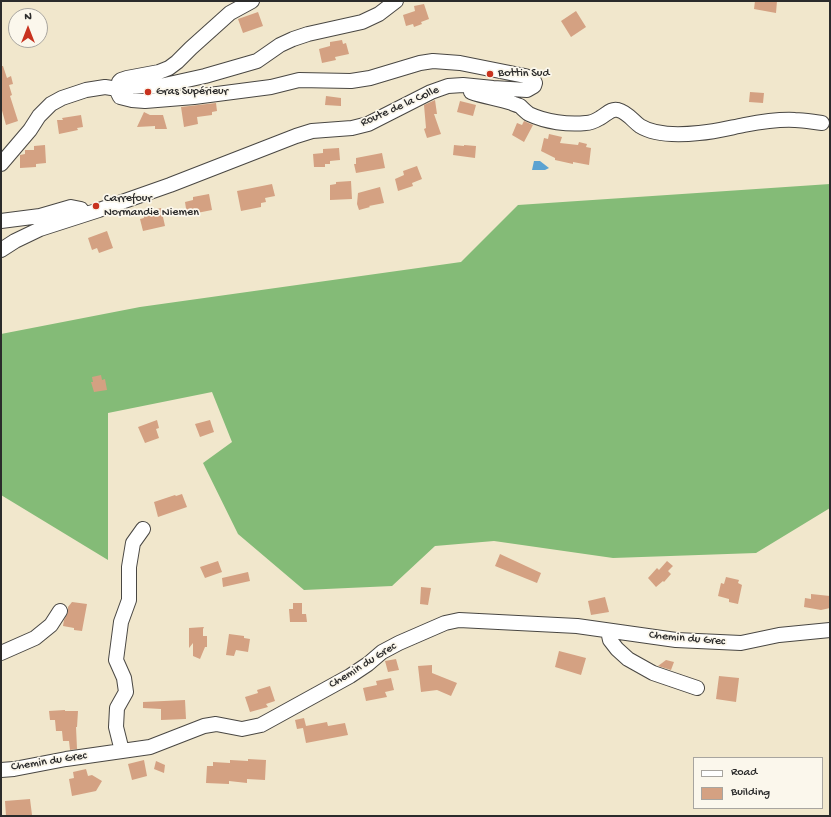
<!DOCTYPE html>
<meta charset="utf-8">
<style>
body{margin:0}
#map{position:relative;width:831px;height:817px;overflow:hidden;background:#f1e7cc;font-family:"Gochi Hand",sans-serif}
canvas{display:block}
.frame{position:absolute;inset:0;border:2px solid #2b2b2b;pointer-events:none}
.legend{position:absolute;left:693px;top:757px;width:130px;height:52px;box-sizing:border-box;background:#fbf7ec;border:1px solid #a8a59f;margin:0;padding:5px 7px;list-style:none;font-size:12px;color:#2b2b2b}
.legend li{display:flex;align-items:center;gap:8px;height:20px}
.legend b{width:20px;border:1px solid #a8a59f}
.north{position:absolute;left:8px;top:8px;width:40px;height:40px;box-sizing:border-box;background:#fbf7ec;border:1px solid #a8a59f;border-radius:50%;rotate:0deg;font-size:11px;font-weight:700;line-height:16px;text-align:center;color:#2b2b2b}
.north::after{content:'';display:block;margin:auto;width:14px;height:18px;background:#c8321e;clip-path:polygon(50% 0,100% 100%,50% 72%,0 100%)}
</style>
<div id="map">
<canvas width="831" height="817"></canvas>
<div class="frame"></div>
<ul class="legend">
<li><b style="height:5px;background:#fff"></b>Road</li>
<li><b style="height:11px;background:#d4a182"></b>Building</li>
</ul>
<div class="north">N</div>
</div>
<script>
const ctx = document.querySelector('canvas').getContext('2d');
ctx.lineJoin = 'round';
function fill(path, color) { ctx.fillStyle = color; ctx.fill(path, 'evenodd'); }
function trace(path, color, width, dash) { ctx.strokeStyle = color; ctx.lineWidth = width; ctx.lineCap = dash ? 'butt' : 'round'; ctx.setLineDash(dash || []); ctx.stroke(path); }
function drawText(font, color, halo, rows, align = 'center') {
  ctx.font = font + ' "Gochi Hand",sans-serif'; ctx.lineWidth = 3.5; ctx.setLineDash([]); ctx.textBaseline = 'middle'; ctx.strokeStyle = halo; ctx.fillStyle = color; for (const [text, x, y, turn = 0] of rows) {
    ctx.save(); ctx.translate(x, y); ctx.rotate((+turn || 0) * Math.PI / 180); ctx.textAlign = isNaN(turn) ? turn : align; if (halo) ctx.strokeText(text, 0, 0); ctx.fillText(text, 0, 0); ctx.restore();
  }
}
fill(new Path2D(`
 M830 184V508L756 553 613 558 494 541 435 546 392 586 304 590 238 534 203 463 232 442 212 392 108 413V560L1 495V334L140 307 461 262 518 205 697 193Z`), '#84bb77');
fill(new Path2D(`
 M534 161H540L549 168 545 170H532Z`), '#5ba2d1');
fill(new Path2D(`
 M755 1H777L776 13 754 9Z
 M424 4 429 19 421 22 422 24 414 27 413 24 406 26 403 15 415 11 414 6Z
 M576 11 586 27 571 37 561 21Z
 M258 12 263 26 243 33 238 19Z
 M342 40 343 44 346 43 349 54 335 57 336 60 322 63 319 49 330 46V42Z
 M1 66H3L7 78 11 76 13 84 9 85 12 95 10 96 18 121 6 125 1 107Z
 M750 92 764 93 763 103 749 102Z
 M326 96 341 98V106L325 105Z
 M435 100 437 114H434L441 134 427 138 424 129 426 128 424 105Z
 M460 101 476 105 473 116 457 112Z
 M216 103 217 111 212 112V115L197 117 198 124 184 127 181 107Z
 M144 112 150 115H163L167 129H155V126L137 127Z
 M81 115 83 127 77 128 78 130 59 134 57 120H63L62 118Z
 M524 121 533 125 524 142 512 135 517 123 522 125Z
 M549 134 562 137 560 143 578 145 579 142 587 144 586 147 591 148 589 165 573 162V164L555 160V158L541 151 544 138 548 139Z
 M45 145 46 163 36 164V167L20 168V155L25 154V150H34V146Z
 M454 145 464 146V145L476 146 475 158 453 155Z
 M339 148 340 160 330 161V164H325V167H314L313 154 323 153V149Z
 M382 153 385 168 356 173 354 164H356V158Z
 M417 166 422 179 412 183 413 186 398 191 395 179 404 175 403 171Z
 M351 181 352 199 330 200V185L336 184V182Z
 M272 184 275 196 265 198 266 202 261 203V207L241 211 237 191Z
 M380 187 384 203 369 206 370 207 359 210 357 204 358 193Z
 M209 194 212 210 187 215 185 202 193 200V197Z
 M161 208 165 226 143 231 140 219 144 218 143 212Z
 M107 231 113 248 99 253 97 248 92 250 88 238Z
 M101 375 102 380 105 379 107 390 94 392 91 382H93L92 377Z
 M157 420 159 428 156 429 159 438 145 443 138 427Z
 M210 420 214 432 200 437 195 424Z
 M182 494 187 507 158 517 154 502 175 495 176 496Z
 M500 554 541 573 537 583 495 566Z
 M218 561 222 572 205 578 200 567Z
 M667 561 673 566 668 571 671 574 664 582 663 581 656 587 648 578 657 568 659 570Z
 M248 572 250 581 223 587 222 578Z
 M726 577 739 580 738 583 742 585 738 604 729 602V599L718 596 721 583 724 584Z
 M421 587 431 588 428 605 420 604Z
 M811 594 830 596V608L821 610 804 607 805 598 811 599Z
 M605 597 609 612 591 615 588 601Z
 M72 602 87 604 82 631 74 630V628L63 626 64 620 68 612V607Z
 M293 603H302V614H306L307 622H290L289 609H293Z
 M204 627 203 629V636H207V647H205L200 659 193 656V643L189 648V628Z
 M229 634 244 636V638L250 639 248 652 236 650 234 656 226 655Z
 M559 651 586 658 581 675 555 667Z
 M396 659 399 670 388 672 385 661Z
 M666 660 674 662 671 670 658 666Z
 M432 665V673L457 683 451 696 437 690 421 692 418 666Z
 M719 676 739 678 736 702 716 699Z
 M391 678 394 690 385 692 387 697 366 701 363 688 377 685 376 681Z
 M270 686 275 701 266 704 268 707 250 712 245 697 258 693 257 690Z
 M185 700 186 719 161 720V709L143 708V702Z
 M65 710V711H78L77 727H76L77 749 70 750 69 741H63L62 731H56L55 720H50L49 711Z
 M304 718 306 726 327 722 328 726 345 723 348 735 306 743 303 728 297 729 295 720Z
 M248 759 266 760 265 780 247 779V783L229 781V784L206 783 207 766H213V762L230 763V760L248 761Z
 M144 760 147 776 132 780 128 764Z
 M156 761 165 765 164 773 154 769Z
 M86 769 88 776 92 775 102 781 96 791 72 796 69 779 74 778 73 772Z
 M30 799 32 815 6 816 5 801Z`), '#d4a182');
const minor = new Path2D(`
 M471 92C484 97 498 98 512 103 514 104 517 105 520 106 523 109 526 112 529 114 546 122 568 125 586 123 591 123 595 121 600 118 606 115 611 108 618 110 627 112 633 121 640 126 656 136 680 135 699 133 714 132 729 128 744 125 760 122 778 119 795 120 804 120 813 122 822 123
 M1 164 30 130 39 116 51 104 62 98 86 90 105 87 118 89 119 82 121 80 127 78 159 72 169 68 177 62 191 48 230 13 252 1
 M1 221 40 216 71 207 81 209 84 214
 M1 250 15 241 40 229 99 210 170 185 296 136 312 131 352 128 368 124 431 92 448 86 463 85 493 88 527 90 534 86 535 83 533 79 525 76 460 63 433 61 420 63 370 78 351 81 299 80 271 87 194 97 145 101 132 100 120 97 117 91 118 89 123 86H160L205 76 257 61 280 45 293 39 308 34 362 22 379 14 396 1
 M608 631 610 640 617 649 628 659 653 673 697 688
 M1 653 35 638 51 625 60 611
 M122 751 116 727 117 708 126 692 124 678 116 660 121 622 129 600V567L133 543 143 529
 M1 770 14 769 66 759 150 747 204 726 216 724 242 729 261 725 350 676 368 664 382 652 399 643 445 623 459 620 577 626 676 640 741 643 779 635 830 630`);
trace(minor, '#494743', 16);
trace(minor, '#fff', 14);
for (const [x, y, r, color] of [
 [490,74,4,"#c8321e"],
 [148,92,4,"#c8321e"],
 [96,206,4,"#c8321e"]
]) { const dot = new Path2D(); dot.arc(x, y, r, 0, 2 * Math.PI); ctx.fillStyle = color; ctx.fill(dot); trace(dot, '#fbf7ec', 1.5); }
drawText('12px', '#2b2b2b', '#fbf7ec', [
 ["Bottin Sud",498,74],
 ["Gras Supérieur",156,92],
 ["Carrefour",104,199],
 ["Normandie Niemen",104,213]
], 'left');
drawText('12px', '#2b2b2b', '#fbf7ec', [
 ["Route de la Colle",400,107,-24],
 ["Chemin du Grec",687,639,5],
 ["Chemin du Grec",363,666,-32],
 ["Chemin du Grec",49,762,-9]
]);
</script>
